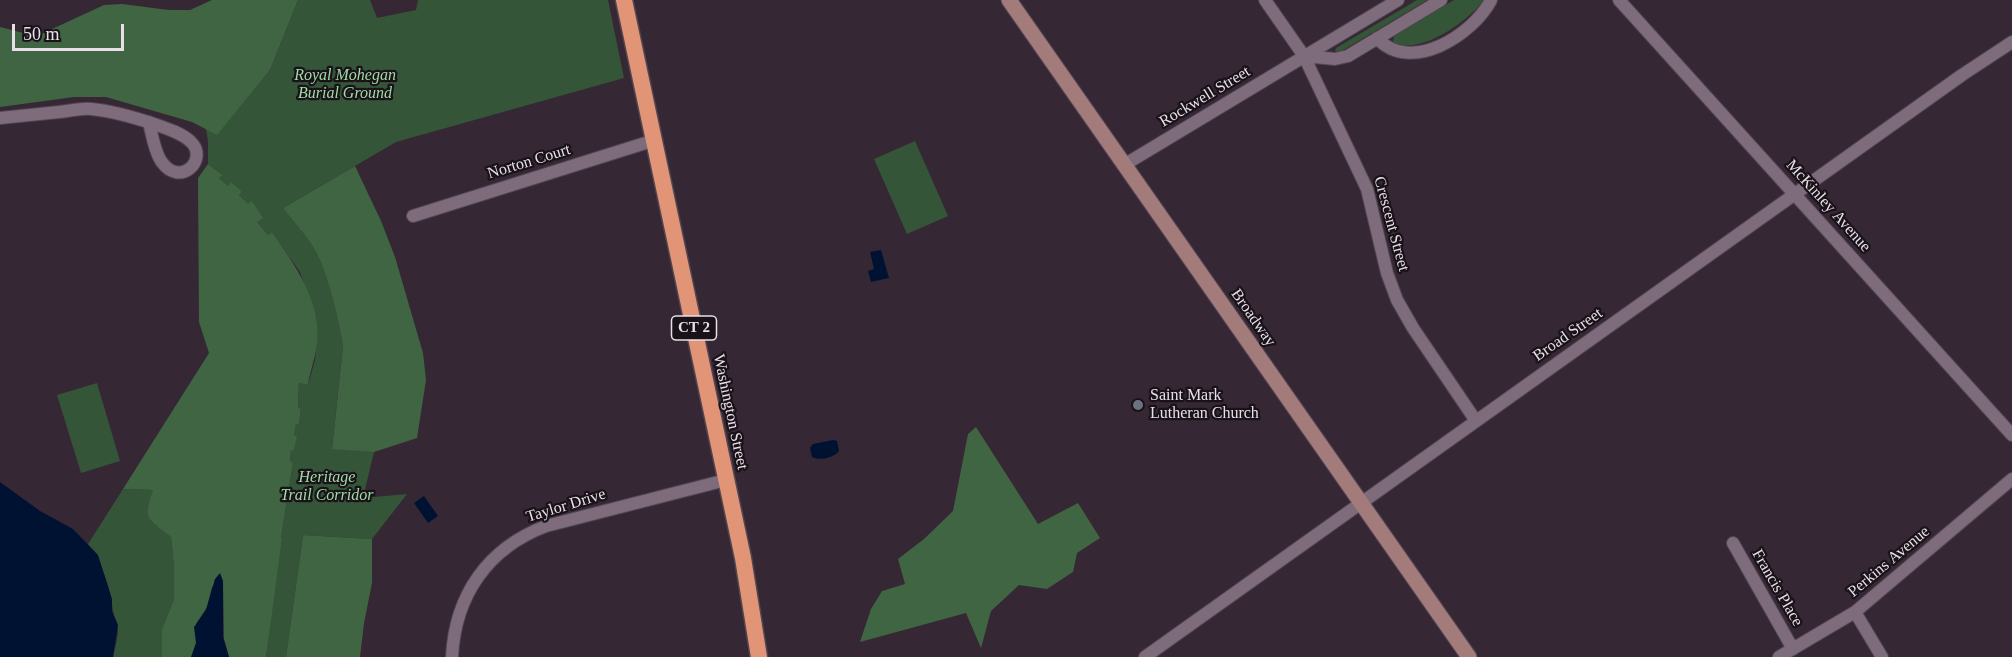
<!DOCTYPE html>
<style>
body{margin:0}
#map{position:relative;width:2012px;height:657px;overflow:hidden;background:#362734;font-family:Georgia,serif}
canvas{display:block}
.scale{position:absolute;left:12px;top:24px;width:112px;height:27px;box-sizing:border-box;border:3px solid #e9dfe8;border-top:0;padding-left:8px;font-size:18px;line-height:21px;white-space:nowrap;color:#e9dfe8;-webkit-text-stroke:4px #191219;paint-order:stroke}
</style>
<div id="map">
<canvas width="2012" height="657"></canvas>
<div class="scale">50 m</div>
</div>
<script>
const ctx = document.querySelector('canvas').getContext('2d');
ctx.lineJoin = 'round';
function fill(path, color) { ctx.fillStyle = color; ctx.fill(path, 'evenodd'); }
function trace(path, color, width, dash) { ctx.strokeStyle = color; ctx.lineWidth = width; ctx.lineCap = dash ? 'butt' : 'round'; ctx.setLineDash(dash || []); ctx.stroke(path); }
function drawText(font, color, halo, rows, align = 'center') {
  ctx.font = font + ' Georgia,serif'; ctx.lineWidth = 4.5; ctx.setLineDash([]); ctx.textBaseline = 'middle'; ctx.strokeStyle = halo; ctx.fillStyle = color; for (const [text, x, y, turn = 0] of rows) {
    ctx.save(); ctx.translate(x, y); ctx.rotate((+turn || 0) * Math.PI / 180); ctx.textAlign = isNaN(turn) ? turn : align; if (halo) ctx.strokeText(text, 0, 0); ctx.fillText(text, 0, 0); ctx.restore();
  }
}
fill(new Path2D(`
 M298 0H370L377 18 416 10 418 0H608L624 78 396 142 283 208C294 223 309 238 317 254 331 281 338 316 343 346L332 448 374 452 363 498 407 494 372 539 303 535 286 657H266L272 607 282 539 281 538 293 463 290 462 291 450H294L296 436 294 435 296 423 299 424 301 410 298 409 299 383 308 385 315 360 317 344 312 307 300 272 272 232 268 235 257 222 252 202 248 205 239 195 242 192 228 186 219 178 222 174 208 164V142L206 128 217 134 270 70Z
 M1417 0H1427L1340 52 1335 51 1336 48Z
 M1454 0H1484C1468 21 1421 56 1393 42L1394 36Z
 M915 141 948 216 907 234 874 159Z
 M97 383 120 461 81 473 57 395Z
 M123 489 153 490 151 521 171 537 174 568V599L162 629V657H113C115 649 117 641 118 633 118 625 114 619 113 610 109 583 103 567 88 544Z`), '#355538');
fill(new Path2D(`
 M212 0H298L270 70 217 135 192 122 106 97H74L0 107V27L27 34 39 35 104 5 122 4 169 10H190Z
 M208 164 223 175 219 178 228 186 231 182 242 192 239 195 248 204 252 201 263 218 257 222 268 235 272 232C295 265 322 302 317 345 315 359 310 371 308 385L299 383 298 408 301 409 299 424H296L294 435 297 436 294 450H291L290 461 293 463 281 538 282 539 266 657H229L224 639 223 582 212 587 207 607 196 624V645L192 657H162V629L174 599V568L171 537C147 518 143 520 153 490L123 489 209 353 199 322 198 178Z
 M355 166 381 221 395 257 423 353 426 380 417 438 374 452 332 449 343 346C338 317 330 280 317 254 309 238 294 223 283 208Z
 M976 427 1038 524 1078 503 1100 538 1077 553 1073 572 1047 589 1019 585 991 611 981 648 966 613 860 642 871 609 882 591 905 584 898 559 924 539 953 511 968 434Z
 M303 535 372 539V583L364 623 360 657H286Z`), '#406543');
fill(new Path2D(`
 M881 250 889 278 871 282 868 271 874 269 870 252Z
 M833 440 837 441 839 451C834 458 819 461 812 457L810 448 813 444Z
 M0 482 40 511 73 529 98 555 112 599V611L118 625 113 657H0Z
 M424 496 438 516 428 523 414 503Z
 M220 573 223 581V637L229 657H191L196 643 194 627 206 610 215 579Z`), '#001232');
const minor = new Path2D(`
 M1265 0 1304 56 1367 189 1387 273 1397 300 1413 328 1476 421
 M1619 0 2012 435
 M1377 38C1410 75 1473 35 1491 0
 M1304 56 1335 59 1348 56 1441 0
 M0 118C20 116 40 114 59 112 70 111 81 108 91 109 113 111 133 117 154 124 166 128 182 133 191 142 209 159 180 189 161 161 154 150 152 135 149 122
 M1124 165 1398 0
 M413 216 655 140
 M1733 543 1793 649
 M1855 612 1882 657
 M452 657C455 595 488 548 546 526L726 480
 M1145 657 1962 75 2012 42
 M1779 657 1855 612 2012 479`);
const secondary = new Path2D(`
 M1009 0 1469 657`);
const trunk = new Path2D(`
 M624 0 743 558 759 657`);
trace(minor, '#524651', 14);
trace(secondary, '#524651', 17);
trace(trunk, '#524651', 19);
trace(minor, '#7e6c7c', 12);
trace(secondary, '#a37b7a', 15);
trace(trunk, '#e19476', 16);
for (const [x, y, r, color] of [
 [1138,405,6,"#6b7280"]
]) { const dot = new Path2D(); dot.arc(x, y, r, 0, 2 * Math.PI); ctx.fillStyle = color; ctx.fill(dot); trace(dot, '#191219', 2); }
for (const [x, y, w] of [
 [694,328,45]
]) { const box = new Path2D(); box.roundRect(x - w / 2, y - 12, w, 24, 4.5); ctx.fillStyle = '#191219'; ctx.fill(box); trace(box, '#e9dfe8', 1.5); }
drawText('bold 15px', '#e9dfe8', null, [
 ["CT 2",694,328]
]);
drawText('italic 16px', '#a0dca4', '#191219', [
 ["Royal Mohegan",345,76],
 ["Burial Ground",345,94],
 ["Heritage",327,478],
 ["Trail Corridor",327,496]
]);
drawText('16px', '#e9dfe8', '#191219', [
 ["Rockwell Street",1205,97,-31],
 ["Norton Court",529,162,-17],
 ["McKinley Avenue",1828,206,48],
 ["Crescent Street",1391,224,75],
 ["Broadway",1253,318,55],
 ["Broad Street",1568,335,-35],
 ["Washington Street",730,412,78],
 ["Taylor Drive",566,506,-17],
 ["Perkins Avenue",1889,562,-40],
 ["Francis Place",1777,588,60]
]);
drawText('16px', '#e9dfe8', '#191219', [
 ["Saint Mark",1150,396],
 ["Lutheran Church",1150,414]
], 'left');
</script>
